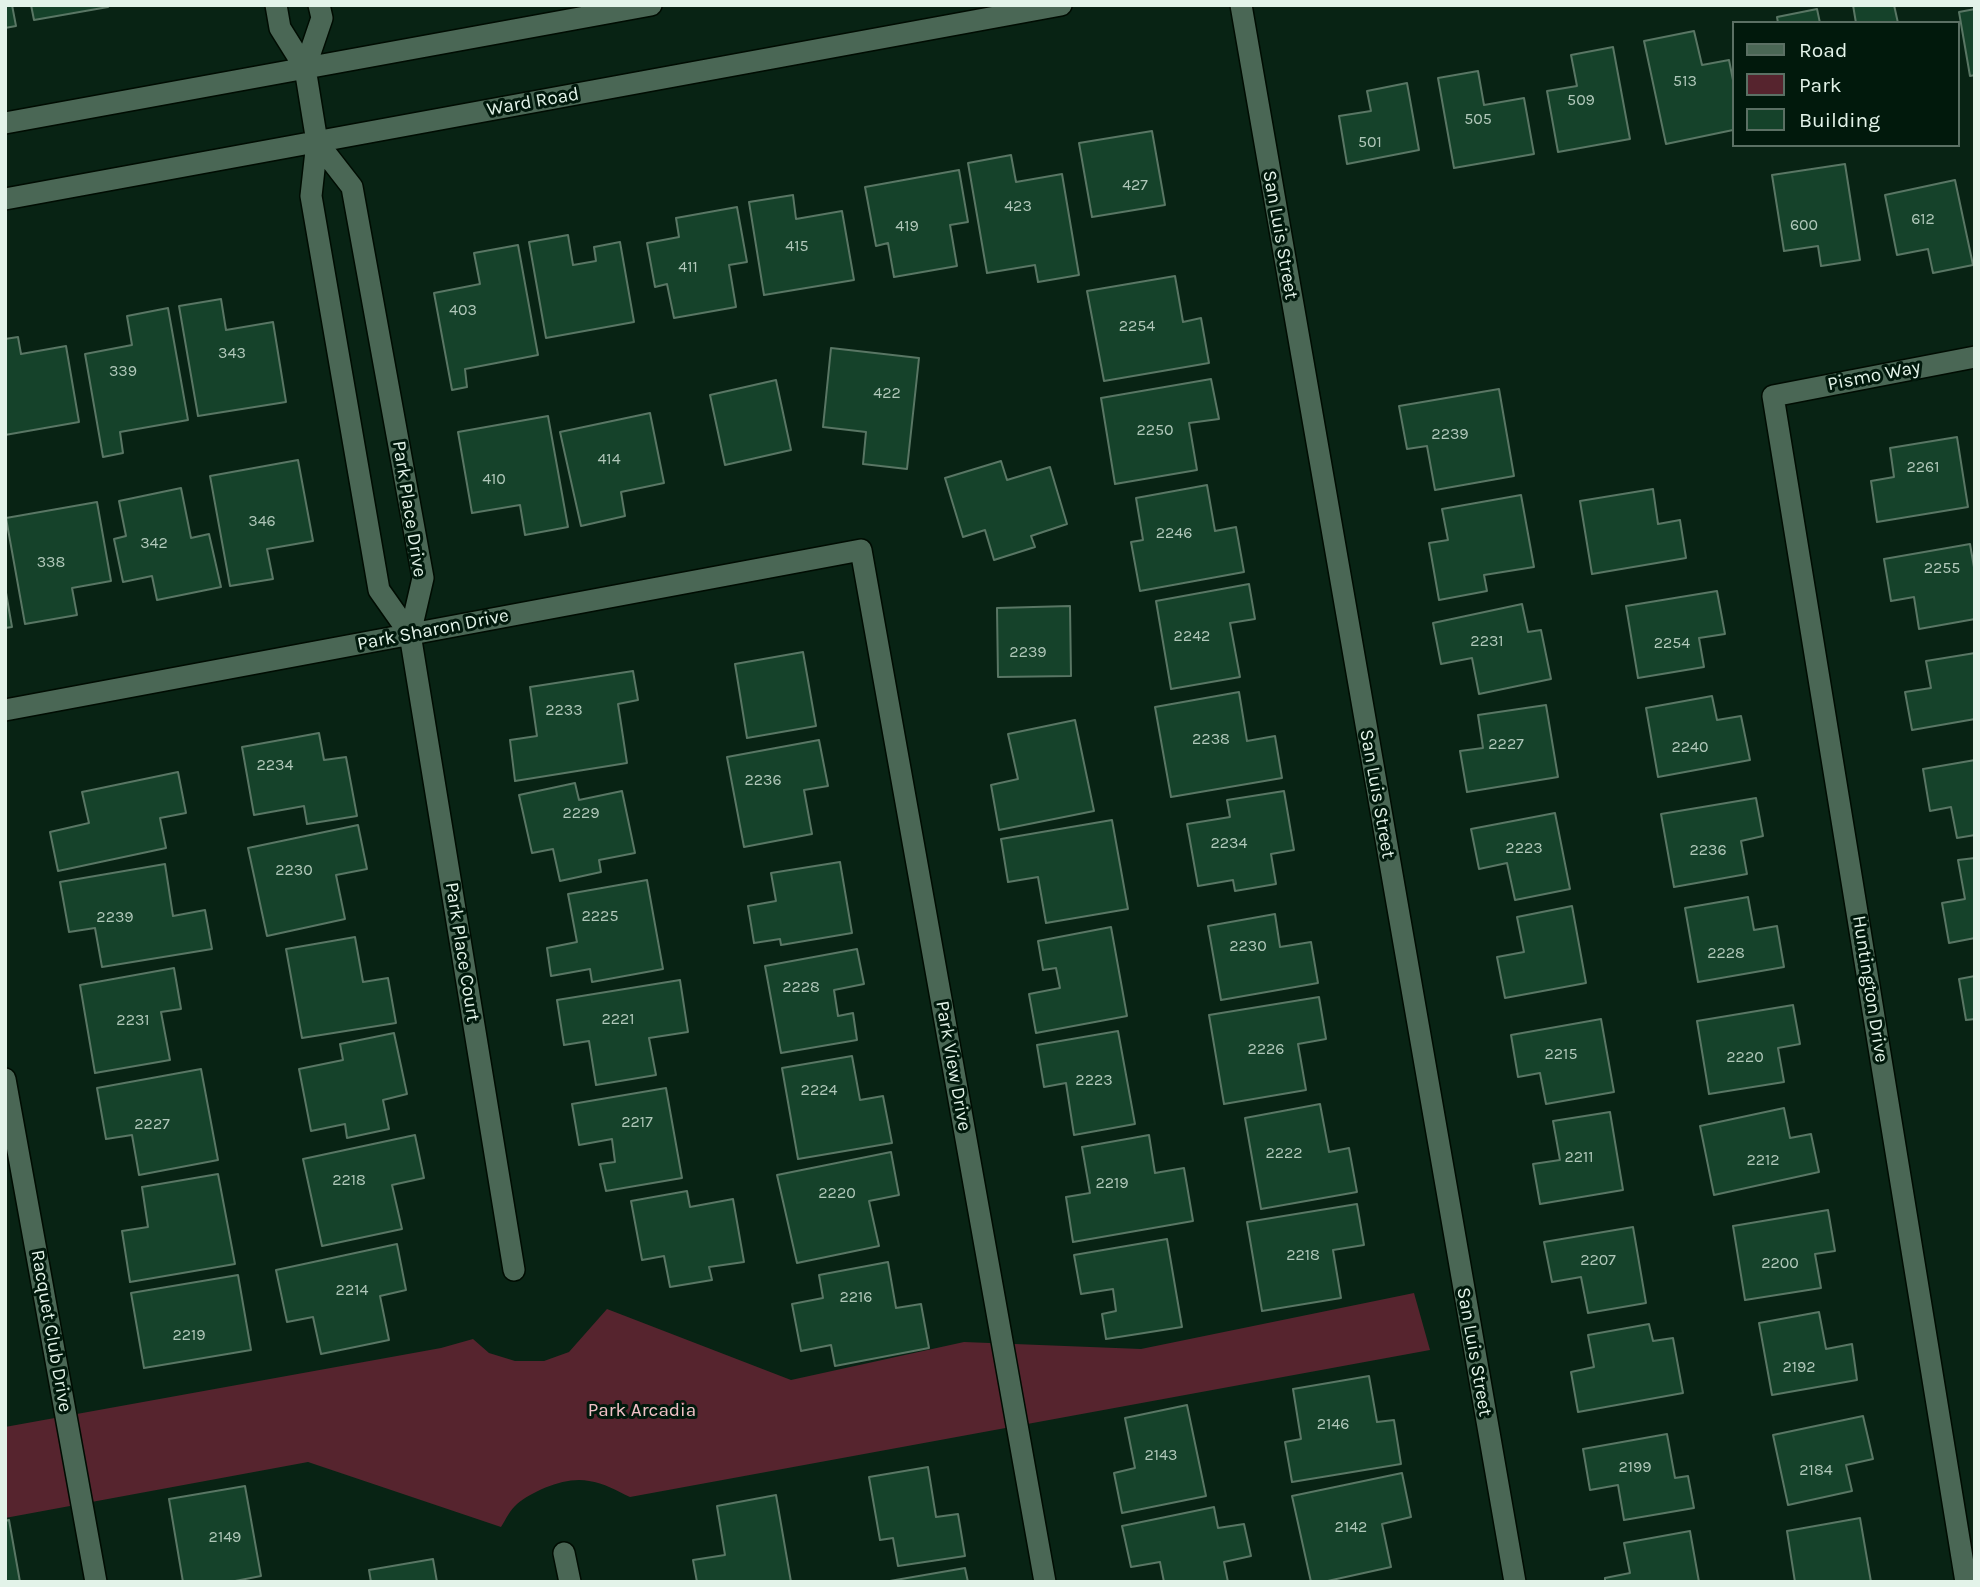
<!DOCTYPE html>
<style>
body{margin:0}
#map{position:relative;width:1980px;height:1587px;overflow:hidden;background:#082314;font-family:Karla,sans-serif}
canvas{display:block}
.frame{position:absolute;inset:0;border:7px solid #e3f3e9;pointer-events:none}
.legend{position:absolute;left:1732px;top:21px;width:228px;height:126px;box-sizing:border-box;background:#01190c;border:2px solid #5b7064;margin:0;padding:9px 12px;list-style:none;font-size:21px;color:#e3f3e9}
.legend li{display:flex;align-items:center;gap:14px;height:35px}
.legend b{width:35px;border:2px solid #5b7064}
</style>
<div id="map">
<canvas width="1980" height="1587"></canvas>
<div class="frame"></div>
<ul class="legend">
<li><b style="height:9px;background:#4a6755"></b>Road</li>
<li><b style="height:19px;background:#56242e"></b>Park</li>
<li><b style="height:19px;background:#15422a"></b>Building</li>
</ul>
</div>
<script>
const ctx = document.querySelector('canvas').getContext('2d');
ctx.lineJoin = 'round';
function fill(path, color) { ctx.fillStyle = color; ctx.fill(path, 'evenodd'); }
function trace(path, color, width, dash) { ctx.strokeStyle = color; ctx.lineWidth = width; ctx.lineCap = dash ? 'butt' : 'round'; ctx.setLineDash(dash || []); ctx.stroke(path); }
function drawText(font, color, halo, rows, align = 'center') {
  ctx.font = font + ' Karla,sans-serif'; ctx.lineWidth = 6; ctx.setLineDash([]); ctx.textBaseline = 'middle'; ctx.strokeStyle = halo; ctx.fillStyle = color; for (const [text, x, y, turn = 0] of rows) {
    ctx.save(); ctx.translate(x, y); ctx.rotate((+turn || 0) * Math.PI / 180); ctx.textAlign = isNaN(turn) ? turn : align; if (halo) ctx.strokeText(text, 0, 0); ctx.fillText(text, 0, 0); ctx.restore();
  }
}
fill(new Path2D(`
 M1414 1293 1430 1350 630 1497C617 1491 604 1483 589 1481 567 1476 534 1490 517 1504 510 1510 506 1519 501 1527L308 1462 5 1518V1427L441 1348 473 1339 489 1353 515 1361H544L569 1352 607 1309 791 1380 964 1342 1141 1349Z`), '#56242e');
const building = new Path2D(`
 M5 5H12L16 26 5 28Z
 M31 5H108V7L34 20Z
 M1853 5H1894L1898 23H1856Z
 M1817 9 1820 23H1778L1777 17Z
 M1975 9V75L1970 76 1959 12Z
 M1694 31 1702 65 1729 60 1733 80V130L1666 144 1644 41Z
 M1613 47 1630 139 1558 152 1547 91 1577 86 1571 55Z
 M1478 71 1484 105 1524 98 1534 154 1454 168 1438 78Z
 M1407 83 1419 150 1347 164 1339 116 1371 111 1367 91Z
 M1152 131 1165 205 1092 217 1079 143Z
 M1011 155 1016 182 1062 174 1079 275 1038 282 1035 265 987 273 968 163Z
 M1845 164 1860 260 1821 266 1818 246 1784 251 1772 175Z
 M959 170 968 222 950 225 957 266 894 277 888 243 876 246 865 187Z
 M1955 180 1973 265 1933 273 1928 249 1897 255 1885 195Z
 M793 195 796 219 842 211 854 280 764 295 749 202Z
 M737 207 747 262 729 265 736 307 674 318 667 284 655 287 647 243 679 237 676 218Z
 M568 235 573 265 596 261 594 247 620 242 634 322 546 338 529 242Z
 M518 245 538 355 465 369 467 387 452 390 434 293 480 284 474 253Z
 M1175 276 1183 322 1201 318 1209 363 1104 381 1087 291Z
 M221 299 226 330 273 322 286 402 198 416 179 306Z
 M168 308 188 420 120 432 123 453 103 457 85 354 132 345 127 316Z
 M18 337 21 354 66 346 79 422 5 435V339Z
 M831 348 919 358 907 469 863 464 866 432 823 427Z
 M1211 379 1219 419 1189 423 1197 470 1115 484 1101 398Z
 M776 380 791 450 725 465 710 395Z
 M1499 389 1514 476 1435 490 1427 446 1407 449 1399 406Z
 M650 413 664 483 621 492 625 516 581 526 560 432Z
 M548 416 568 527 525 535 520 505 472 513 458 432Z
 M1957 437 1968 507 1877 522 1871 481 1894 477 1890 448Z
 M298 460 313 541 267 549 273 579 230 586 210 476Z
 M1001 461 1007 480 1050 467 1067 524 1031 536 1035 547 994 560 985 530 963 537 945 478Z
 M1207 485 1215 531 1236 527 1244 572 1140 591 1131 542 1143 540 1136 498Z
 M181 488 191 538 209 534 221 587 157 600 152 576 123 582 114 539 126 536 119 501Z
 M1653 489 1658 524 1680 520 1686 558 1592 574 1580 501Z
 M1521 495 1534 567 1484 575 1487 591 1439 600 1429 543 1448 540 1442 509Z
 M97 502 111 581 72 588 77 615 25 624 6 518Z
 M1970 544 1975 573V619L1919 629 1914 597 1891 601 1884 559Z
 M1249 584 1255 619 1230 623 1240 677 1171 689 1156 601Z
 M5 587 12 627 5 628Z
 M1717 591 1725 634 1699 638 1704 667 1638 678 1626 606Z
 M1522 604 1528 632 1541 630 1551 679 1479 694 1472 658 1441 664 1433 623Z
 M1070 606 1071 676 998 677 997 608Z
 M803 652 816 726 747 738 735 664Z
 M1975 653V719L1912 730 1905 692 1931 688 1926 661Z
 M633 671 638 700 618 704 627 763 515 781 510 740 537 736 530 687Z
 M1239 692 1247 741 1275 736 1282 778 1171 797 1155 707Z
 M1712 696 1717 720 1741 716 1750 760 1658 777 1646 708Z
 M1546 705 1558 777 1467 792 1460 751 1483 748 1478 715Z
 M1075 720 1094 811 999 830 991 785 1018 779 1008 734Z
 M319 733 324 760 346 757 357 816 307 824 304 806 254 815 242 747Z
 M819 740 828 786 804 790 812 834 744 847 727 757Z
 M1975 760V835L1957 838 1951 807 1930 811 1923 769Z
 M178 772 186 813 160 818 166 848 58 871 50 832 89 823 82 792Z
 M575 783 579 800 622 791 635 853 599 860 601 872 560 881 553 849 532 853 519 795Z
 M1284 791 1294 850 1271 854 1276 884 1235 891 1233 880 1198 886 1187 824 1230 817 1227 800Z
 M1756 798 1763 836 1741 841 1747 874 1674 887 1661 814Z
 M1555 813 1570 889 1515 900 1507 863 1479 869 1471 829Z
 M1112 820 1128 909 1046 923 1038 877 1008 882 1001 839Z
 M358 825 367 869 336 875 345 919 267 936 248 848Z
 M1975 858V938L1949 943 1942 903 1965 899 1958 860Z
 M840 862 852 933 781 945 780 939 754 943 748 906 776 901 771 873Z
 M165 864 173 916 205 910 212 949 102 967 95 928 69 932 60 882Z
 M647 880 663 969 592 982 590 969 551 976 547 948 577 942 568 894Z
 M1748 897 1754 930 1777 926 1784 967 1698 982 1685 908Z
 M1572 906 1586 983 1505 998 1497 957 1524 952 1517 917Z
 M1275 914 1280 947 1311 942 1318 983 1221 1000 1208 926Z
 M1111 927 1127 1016 1036 1033 1029 994 1060 988 1056 968 1043 970 1038 941Z
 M355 937 363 982 388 978 396 1023 302 1038 286 949Z
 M857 949 864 984 834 990 838 1016 853 1013 857 1040 781 1053 765 966Z
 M174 968 181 1009 161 1012 170 1060 95 1073 80 985Z
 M1975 976V1019L1966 1020 1959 979Z
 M680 980 688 1032 649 1038 656 1075 596 1085 589 1041 564 1045 557 1000Z
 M1319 997 1326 1039 1298 1044 1306 1090 1224 1104 1209 1015Z
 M1793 1005 1800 1044 1778 1048 1784 1082 1709 1094 1697 1021Z
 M1601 1019 1614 1092 1546 1104 1540 1073 1518 1077 1511 1035Z
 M1118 1031 1135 1124 1074 1135 1066 1083 1044 1087 1037 1045Z
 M394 1033 407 1094 383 1100 389 1129 347 1138 345 1124 311 1131 299 1069 343 1060 340 1044Z
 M852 1056 860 1100 883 1096 892 1143 798 1159 782 1068Z
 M201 1069 218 1160 139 1175 132 1135 106 1139 97 1088Z
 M666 1088 682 1178 606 1191 600 1164 615 1162 612 1139 579 1145 572 1104Z
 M1320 1104 1329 1152 1349 1148 1357 1192 1261 1209 1245 1118Z
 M1784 1108 1790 1138 1811 1134 1819 1172 1714 1195 1700 1126Z
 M1610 1112 1623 1190 1540 1204 1533 1164 1560 1160 1553 1121Z
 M415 1135 424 1178 392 1185 402 1229 322 1246 303 1159Z
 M1149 1135 1155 1173 1184 1168 1193 1221 1073 1242 1066 1197 1090 1193 1082 1147Z
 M891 1152 899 1195 869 1201 879 1246 797 1263 777 1175Z
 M218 1174 235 1264 130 1282 122 1231 148 1227 142 1187Z
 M687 1191 690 1207 733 1199 744 1262 709 1267 712 1280 670 1287 664 1256 642 1260 631 1201Z
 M1357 1204 1364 1245 1333 1250 1341 1298 1262 1311 1247 1222Z
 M1828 1210 1835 1251 1815 1254 1821 1288 1745 1300 1733 1226Z
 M1633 1227 1646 1303 1588 1313 1581 1277 1552 1282 1544 1242Z
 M1167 1239 1182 1327 1106 1339 1102 1314 1116 1311 1113 1289 1081 1294 1074 1255Z
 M397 1244 406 1290 380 1296 389 1340 321 1354 313 1317 287 1322 276 1270Z
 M888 1262 896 1308 921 1304 929 1348 835 1366 831 1345 801 1351 792 1304 823 1298 819 1275Z
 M238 1275 251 1350 144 1368 131 1293Z
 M1819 1312 1826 1349 1852 1344 1857 1380 1772 1395 1759 1323Z
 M1649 1324 1653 1341 1673 1338 1683 1393 1578 1412 1571 1372 1594 1367 1588 1335Z
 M1369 1376 1377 1422 1394 1420 1401 1464 1292 1482 1285 1442 1301 1439 1293 1389Z
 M1187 1405 1206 1496 1122 1513 1114 1473 1135 1468 1125 1418Z
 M1863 1416 1873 1459 1846 1465 1852 1491 1788 1505 1773 1435Z
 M1667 1434 1675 1478 1688 1476 1694 1508 1624 1520 1618 1485 1590 1490 1583 1449Z
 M928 1467 936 1517 958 1514 965 1556 898 1566 893 1538 880 1540 869 1477Z
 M1402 1473 1411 1517 1382 1524 1391 1567 1323 1582H1311L1292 1496Z
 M245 1486 261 1576 230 1582H183L169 1499Z
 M776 1495 791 1582H697L693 1560 725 1555 717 1506Z
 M1214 1507 1218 1528 1244 1524 1251 1556 1224 1562 1228 1582H1164L1160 1562 1131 1567 1122 1526Z
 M1860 1518 1871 1582H1795L1787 1531Z
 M9 1520 20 1582H5V1521Z
 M1690 1531 1699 1582H1605V1578L1630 1573 1624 1543Z
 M433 1559 437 1582H371L369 1570Z
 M965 1568 968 1582H884Z`);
fill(building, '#15422a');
trace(building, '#597664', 2);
const street = new Path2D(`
 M276 5 280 28 305 68
 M319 5 322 18 305 68 317 142 311 196 379 590 410 634
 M1241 5 1515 1582
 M5 123 651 5
 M317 142 352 187 423 578 410 634 514 1270
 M5 199 1061 5
 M5 710 861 550 1045 1582
 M5 1079 96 1582
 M564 1553 570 1582
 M1966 1582 1773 396 1975 357`);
trace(street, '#000c02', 24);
trace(street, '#4a6755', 21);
drawText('16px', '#b0c7b9', null, [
 ["513",1685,81],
 ["509",1581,100],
 ["505",1478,119],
 ["501",1370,142],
 ["427",1135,185],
 ["423",1018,206],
 ["612",1923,219],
 ["600",1804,225],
 ["419",907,226],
 ["415",797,246],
 ["411",688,267],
 ["403",463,310],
 ["2254",1137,326],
 ["343",232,353],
 ["339",123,371],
 ["422",887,393],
 ["2250",1155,430],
 ["2239",1450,434],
 ["414",609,459],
 ["2261",1923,467],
 ["410",494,479],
 ["346",262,521],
 ["2246",1174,533],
 ["342",154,543],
 ["338",51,562],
 ["2255",1942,568],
 ["2242",1192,636],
 ["2231",1487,641],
 ["2254",1672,643],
 ["2239",1028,652],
 ["2233",564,710],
 ["2238",1211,739],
 ["2227",1506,744],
 ["2240",1690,747],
 ["2234",275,765],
 ["2236",763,780],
 ["2229",581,813],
 ["2234",1229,843],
 ["2223",1524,848],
 ["2236",1708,850],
 ["2230",294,870],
 ["2225",600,916],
 ["2239",115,917],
 ["2230",1248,946],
 ["2228",1726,953],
 ["2228",801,987],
 ["2221",618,1019],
 ["2231",133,1020],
 ["2226",1266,1049],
 ["2215",1561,1054],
 ["2220",1745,1057],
 ["2223",1094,1080],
 ["2224",819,1090],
 ["2217",637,1122],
 ["2227",152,1124],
 ["2222",1284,1153],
 ["2211",1579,1157],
 ["2212",1763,1160],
 ["2218",349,1180],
 ["2219",1112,1183],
 ["2220",837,1193],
 ["2218",1303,1255],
 ["2207",1598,1260],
 ["2200",1780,1263],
 ["2214",352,1290],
 ["2216",856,1297],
 ["2219",189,1335],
 ["2192",1799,1367],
 ["2146",1333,1424],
 ["2143",1161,1455],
 ["2199",1635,1467],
 ["2184",1816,1470],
 ["2142",1351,1527],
 ["2149",225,1537]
]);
drawText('19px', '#e3f3e9', '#01190c', [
 ["Ward Road",533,102,-10],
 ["San Luis Street",1280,235,80],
 ["Pismo Way",1874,376,-11],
 ["Park Place Drive",409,509,81],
 ["Park Sharon Drive",433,630,-11],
 ["San Luis Street",1377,794,80],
 ["Park Place Court",462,952,81],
 ["Huntington Drive",1870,989,81],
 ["Park View Drive",953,1066,80],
 ["Racquet Club Drive",51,1331,80],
 ["San Luis Street",1474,1352,80]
]);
drawText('19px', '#f1c1c7', '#01190c', [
 ["Park Arcadia",642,1411]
]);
</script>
